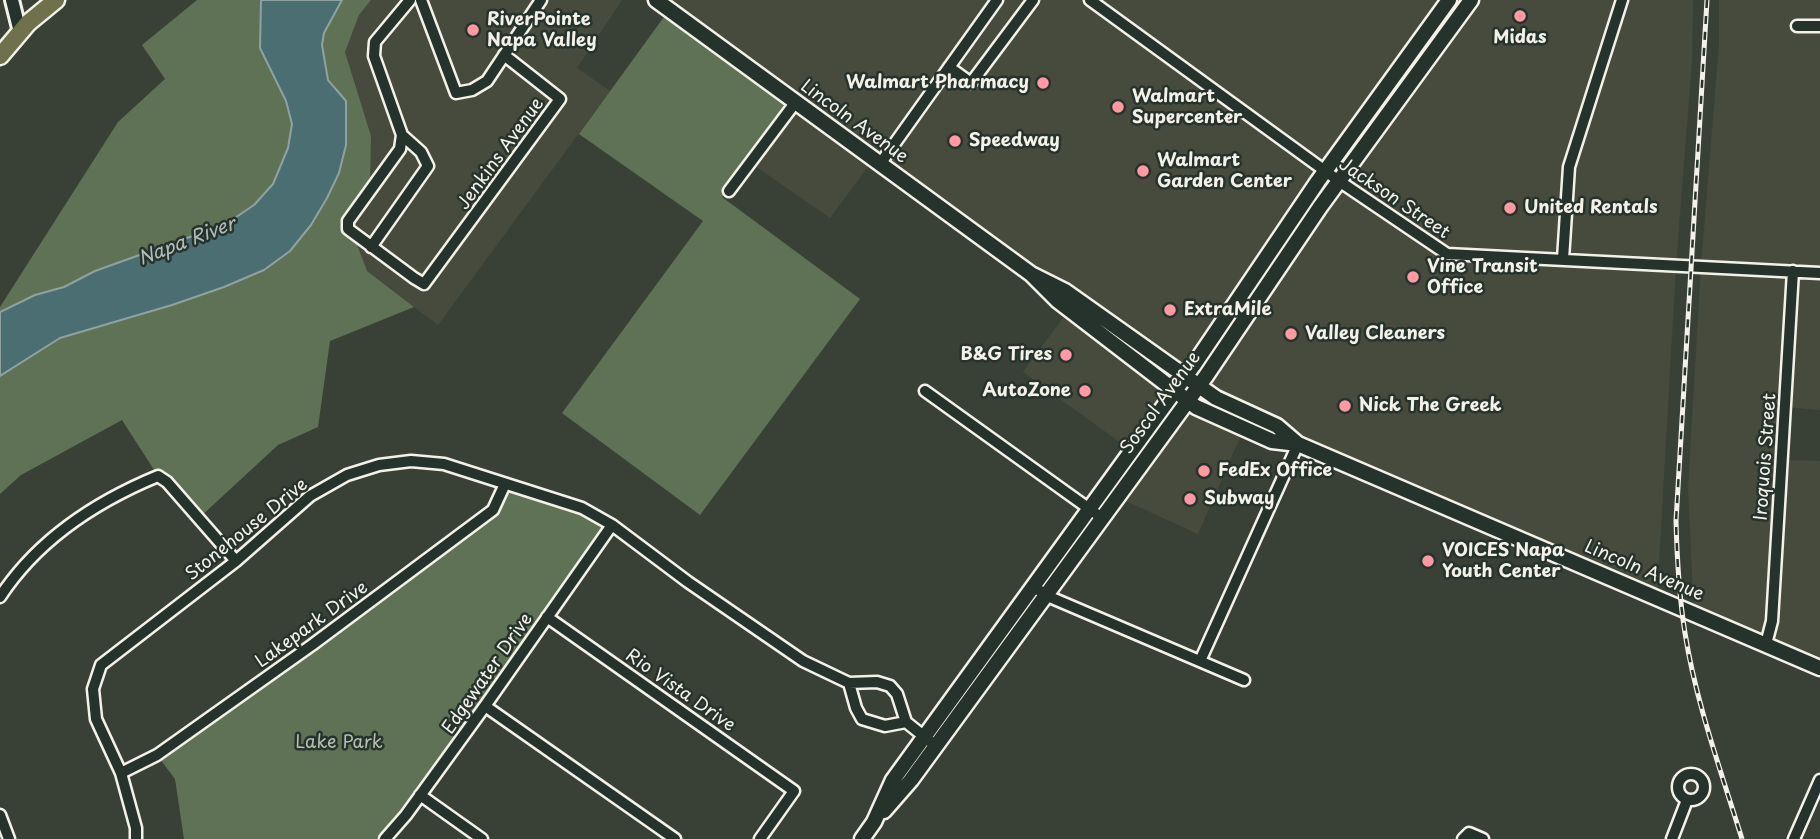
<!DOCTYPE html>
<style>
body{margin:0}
canvas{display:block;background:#394137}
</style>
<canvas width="1820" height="839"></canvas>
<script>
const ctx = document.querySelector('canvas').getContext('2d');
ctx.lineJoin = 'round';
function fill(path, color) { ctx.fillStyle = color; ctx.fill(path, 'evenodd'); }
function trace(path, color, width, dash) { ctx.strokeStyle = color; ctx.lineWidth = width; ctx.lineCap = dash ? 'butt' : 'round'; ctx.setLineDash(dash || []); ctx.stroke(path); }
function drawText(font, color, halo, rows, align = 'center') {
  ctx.font = font + ' "Playpen Sans",sans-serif'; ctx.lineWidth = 5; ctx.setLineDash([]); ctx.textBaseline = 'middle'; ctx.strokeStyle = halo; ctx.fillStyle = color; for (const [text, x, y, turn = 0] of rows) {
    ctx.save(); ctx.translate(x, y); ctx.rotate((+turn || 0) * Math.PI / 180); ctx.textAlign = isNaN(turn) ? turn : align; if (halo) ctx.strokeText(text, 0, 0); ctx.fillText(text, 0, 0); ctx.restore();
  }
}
fill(new Path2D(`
 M371 0H622L577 68 610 91 438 325 367 271 348 229 370 190 371 136 345 52 359 15Z
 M656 0H1449L1185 377 873 160 830 218 751 163 795 103Z
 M1471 0H1693L1692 60 1676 265 1657 597 1298 444 1198 386Z
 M1719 0H1820V410L1785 407 1782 460 1820 461V668L1694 613 1688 489 1701 266 1719 45Z
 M1069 310 1175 391 1132 451 1023 372Z
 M1187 401 1244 428 1198 534 1117 497Z`), '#464b3e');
fill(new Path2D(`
 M197 0H261L260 48 286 101 292 124 288 148 273 184 254 205 226 224 95 271 64 287 35 295 0 312V307L118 122 165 79 142 45Z
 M342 0H371L359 15 345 52 371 136 370 190 348 221 367 271 414 307 330 341 318 427 278 445 199 518 158 476 122 420 21 475 0 494V376L60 338 90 328 339 174 346 145 347 122 337 89 327 77 322 45 324 33Z
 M669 10 795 103 729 191 722 197 860 299 700 515 562 413 703 221 579 134Z
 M505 484 582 508 612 525 385 839H184L175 779 157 755 493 510Z`), '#5f7255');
const water = new Path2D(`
 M261 0H342L324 33 322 45 328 80 346 101V145L339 173 327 198 311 225 290 251 264 270 224 287 172 305 60 338 0 376V312L35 295 64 287 95 271 226 224 254 205 273 184 288 148 292 124 286 101 260 48Z`);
fill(water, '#4b6e72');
trace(water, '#8fa2a1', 2);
const minor = new Path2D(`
 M410 0 375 42 374 56 402 135 400 149 348 221V229L414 278 424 284 560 99 504 55
 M421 0 456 93 472 90 487 81 541 0
 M1090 0 1339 181 1447 254 1820 273
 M1797 26H1820
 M949 67 971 83 1033 0
 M880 164 997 0
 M729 191 795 103
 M371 247 428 166 421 152 402 135
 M1563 259 1569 167 1622 0
 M925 391 1102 518
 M1035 587 1045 595 1244 680
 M0 597C38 539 95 502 158 476L167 482 236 561
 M547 617 794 791 760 839
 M1766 644 1772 621 1793 271
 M1200 661 1298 444
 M849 683 856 708 862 719 885 726 906 722
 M485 706 675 839
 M121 773 157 755 312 645 493 510 505 484
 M1678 787a13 13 0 1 1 26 0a13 13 0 1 1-26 0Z
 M420 795 482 839
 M0 815 9 839
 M136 839V828L121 773 96 719 93 689 101 665 236 561 310 496 347 475 379 465 411 461 444 464 582 508 612 525 688 582 803 661 849 683 877 682 890 686 897 694 906 722 936 746
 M385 839 406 815 485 706 612 525
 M1463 839 1469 833 1483 839
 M1672 839 1687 800
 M1794 839 1820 780`);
const tertiary = new Path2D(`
 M12 0 20 32`);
const secondary = new Path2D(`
 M656 0 1031 274 1065 291 1216 398 1277 426 1298 444
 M1031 274 1058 301 1196 407 1272 441 1298 444 1820 668
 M884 811 911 780 1206 376 1320 207 1471 0
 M862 839 874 822 893 780 1193 366 1318 181 1449 0`);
const primary = new Path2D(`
 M0 56 28 23 56 0`);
trace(minor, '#f4f1e8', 15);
trace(tertiary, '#f4f1e8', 18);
trace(secondary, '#f4f1e8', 19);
trace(primary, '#f4f1e8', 21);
trace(minor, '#26332d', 10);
trace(tertiary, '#26332d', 12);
trace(secondary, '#26332d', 14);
trace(primary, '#6e714b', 16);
const rail = new Path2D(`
 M1707 0 1676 521C1677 558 1679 596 1685 633 1696 703 1721 771 1742 839`);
trace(rail, '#f4f1e8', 5);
trace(rail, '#26332d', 2.5, [8]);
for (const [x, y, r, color] of [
 [1520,16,7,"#ff9aa2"],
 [473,30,7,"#ff9aa2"],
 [1043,83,7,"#ff9aa2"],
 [1118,107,7,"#ff9aa2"],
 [955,141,7,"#ff9aa2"],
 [1143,171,7,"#ff9aa2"],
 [1510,208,7,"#ff9aa2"],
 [1413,277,7,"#ff9aa2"],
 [1170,310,7,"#ff9aa2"],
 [1291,334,7,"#ff9aa2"],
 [1066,355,7,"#ff9aa2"],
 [1085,391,7,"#ff9aa2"],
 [1345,406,7,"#ff9aa2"],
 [1204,471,7,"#ff9aa2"],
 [1190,499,7,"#ff9aa2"],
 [1428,561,7,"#ff9aa2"]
]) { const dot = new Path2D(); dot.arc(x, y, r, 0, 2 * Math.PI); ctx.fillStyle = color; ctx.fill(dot); trace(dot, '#26332d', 2.5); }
drawText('bold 18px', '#f4f1e8', '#26332d', [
 ["RiverPointe",487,20],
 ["Napa Valley",487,41],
 ["Midas",1520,38,"center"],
 ["Walmart Pharmacy",1029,83,"right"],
 ["Walmart",1132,97],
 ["Supercenter",1132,118],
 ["Speedway",969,141],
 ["Walmart",1157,161],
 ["Garden Center",1157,182],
 ["United Rentals",1524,208],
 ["Vine Transit",1427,267],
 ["Office",1427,288],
 ["ExtraMile",1184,310],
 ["Valley Cleaners",1305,334],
 ["B&G Tires",1052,355,"right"],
 ["AutoZone",1071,391,"right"],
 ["Nick The Greek",1359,406],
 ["FedEx Office",1218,471],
 ["Subway",1204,499],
 ["VOICES Napa",1442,551],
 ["Youth Center",1442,572]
], 'left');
drawText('18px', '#f4f1e8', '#26332d', [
 ["Lincoln Avenue",854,122,36],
 ["Jenkins Avenue",501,154,-54],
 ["Jackson Street",1394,199,34],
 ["Soscol Avenue",1161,403,-54],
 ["Iroquois Street",1766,457,-86],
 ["Stonehouse Drive",247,530,-39],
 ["Lincoln Avenue",1644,571,23],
 ["Lakepark Drive",312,625,-36],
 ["Edgewater Drive",488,674,-55],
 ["Rio Vista Drive",680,691,35]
]);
drawText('18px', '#b8bead', '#26332d', [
 ["Lake Park",339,743]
]);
drawText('italic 19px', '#b0bdb9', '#26332d', [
 ["Napa River",187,242,-21]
]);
</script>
